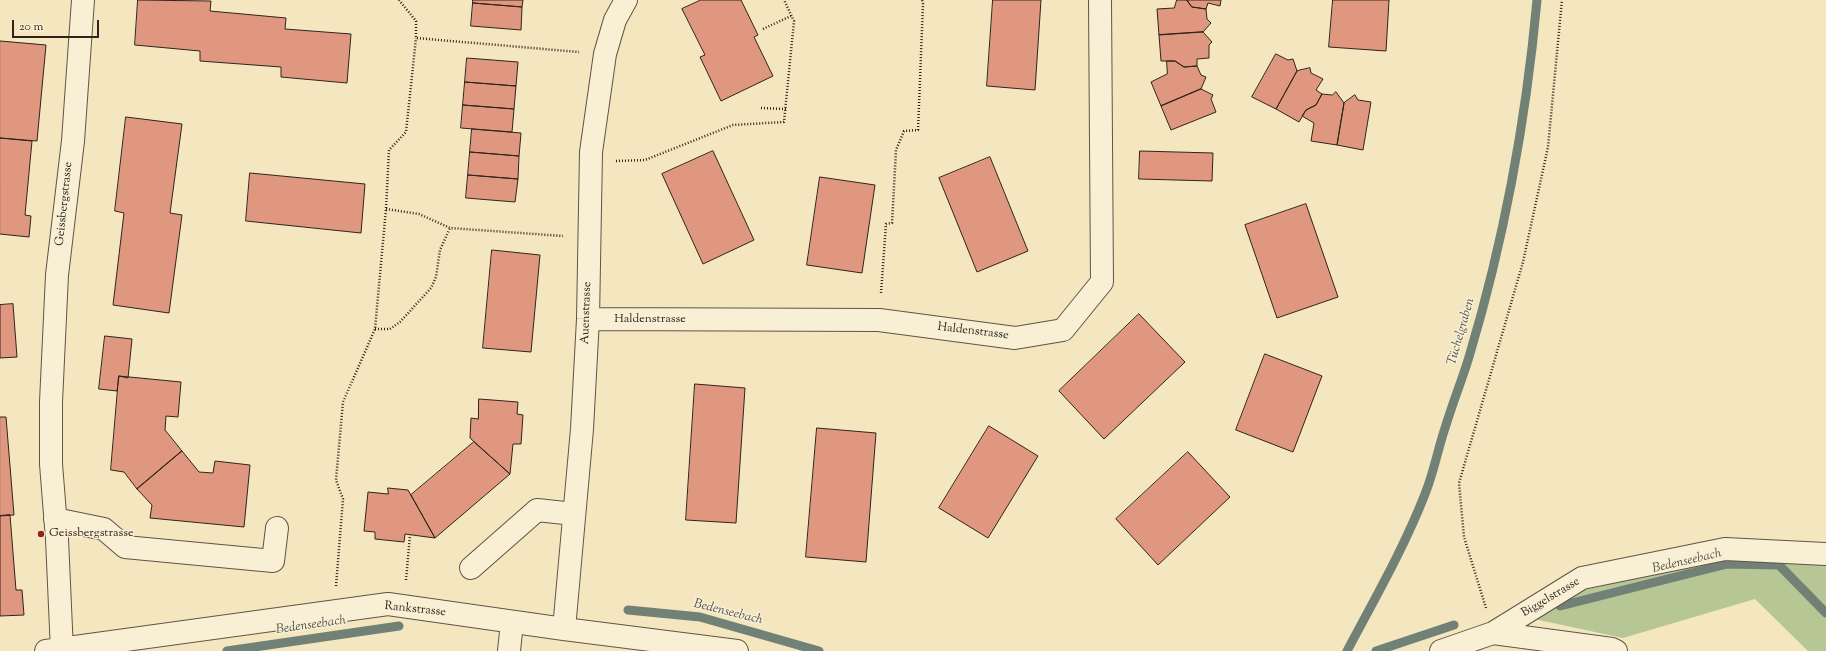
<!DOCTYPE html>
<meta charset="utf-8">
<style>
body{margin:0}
#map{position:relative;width:1826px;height:651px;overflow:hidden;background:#f4e6be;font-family:"Sorts Mill Goudy",serif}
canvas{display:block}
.scale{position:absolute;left:12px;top:20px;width:87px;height:18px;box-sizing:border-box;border:2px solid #30231c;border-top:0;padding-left:5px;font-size:12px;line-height:14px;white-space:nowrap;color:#30231c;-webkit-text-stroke:3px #f8efd5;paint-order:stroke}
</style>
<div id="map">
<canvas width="1826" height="651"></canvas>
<div class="scale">20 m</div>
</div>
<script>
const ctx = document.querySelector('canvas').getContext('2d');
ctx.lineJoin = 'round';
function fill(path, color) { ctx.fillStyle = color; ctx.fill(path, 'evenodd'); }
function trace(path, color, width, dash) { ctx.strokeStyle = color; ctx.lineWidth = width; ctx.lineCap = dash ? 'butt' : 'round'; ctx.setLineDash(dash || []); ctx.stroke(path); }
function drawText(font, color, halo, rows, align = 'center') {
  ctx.font = font + ' "Sorts Mill Goudy",serif'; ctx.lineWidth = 3; ctx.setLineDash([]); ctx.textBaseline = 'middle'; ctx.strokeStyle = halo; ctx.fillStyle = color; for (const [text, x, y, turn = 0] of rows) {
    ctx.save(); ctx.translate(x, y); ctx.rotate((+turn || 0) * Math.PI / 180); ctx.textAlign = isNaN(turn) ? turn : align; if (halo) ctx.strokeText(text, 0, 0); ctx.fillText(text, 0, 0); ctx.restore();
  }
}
fill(new Path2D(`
 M1725 557 1826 564V651H1808L1755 599 1623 638 1534 619 1584 590Z`), '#b6c695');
trace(new Path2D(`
 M1560 606 1727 564 1779 565 1826 613
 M628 610 700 617 819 651
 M227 651 399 626
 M1347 651C1374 600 1404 548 1425 494 1434 472 1438 448 1446 425 1453 402 1462 380 1469 357 1504 240 1526 121 1537 0
 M1376 651 1454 625`), '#718175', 9);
const building = new Path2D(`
 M138 0 211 1 210 11 286 18 285 29 351 34 347 83 281 77V67L200 61V51L135 45Z
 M473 0H523L522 7 473 3Z
 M701 0H741L758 35 754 37 773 76 721 101 700 57 705 55 682 9Z
 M993 0H1041L1035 90 987 86Z
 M1177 0H1187L1192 7 1206 9 1207 19 1211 23 1203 32 1159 35 1157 9 1174 8Z
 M1187 0H1221L1220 6 1208 3 1206 9 1192 7Z
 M1333 0H1389L1386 51 1329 47Z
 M473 3 522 7 521 30 471 26Z
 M1203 32 1212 42 1209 45V58L1197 59V66L1184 67 1175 61H1161L1159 35Z
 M0 41 46 45 37 141 0 138Z
 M1276 54 1288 60 1293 59 1297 71 1276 109 1252 97Z
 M467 58 518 62 516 86 465 82Z
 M1167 61H1175L1184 67 1197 66 1201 75 1206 77 1201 89 1161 106 1151 82 1167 74Z
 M1310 68 1311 73 1323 79 1316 90 1322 94 1316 105 1306 110 1299 122 1276 109 1297 71Z
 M465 82 516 86 514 109 463 105Z
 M1201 89 1213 95 1211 99 1216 112 1171 130 1161 106Z
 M1336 92 1344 103 1337 145 1311 141 1314 123 1302 116 1306 110 1316 105 1322 94 1332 95Z
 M1355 95 1358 100 1371 102 1363 150 1337 145 1344 103Z
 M463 105 514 109 512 132 461 128Z
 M126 117 182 124 170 213 182 215 169 313 113 305 124 213 115 211Z
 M472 129 521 133 519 156 470 152Z
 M0 138 32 141 25 215 31 216 29 237 0 234Z
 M713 151 754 240 703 264 662 174Z
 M1140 151 1213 153 1212 181 1139 179Z
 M470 152 519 156 518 179 468 175Z
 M990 157 1028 251 977 272 939 178Z
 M250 173 365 184 361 233 246 221Z
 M468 175 518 179 515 202 466 198Z
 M820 177 875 185 862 273 807 265Z
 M1306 204 1338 297 1277 318 1245 225Z
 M492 250 540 255 531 352 483 348Z
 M13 304 17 357 0 358V305Z
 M1139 314 1185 362 1104 439 1059 391Z
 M105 336 132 339 128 378 119 376 117 391 99 389Z
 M1265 354 1322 376 1293 452 1236 430Z
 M119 376 181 382 178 417 166 416 165 430 182 451 137 489 124 472 111 470Z
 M695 384 745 388 736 523 686 520Z
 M479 399 518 402 517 414 523 415 521 444H513L510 474 470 438 471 418 478 419Z
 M0 417H6L14 515 0 516Z
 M989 426 1038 456 988 538 939 508Z
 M817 428 876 433 866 562 806 557Z
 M474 442 510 474 435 538 411 495Z
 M182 451 199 472 213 473 215 461 250 465 244 527 150 518 152 505 137 489Z
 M1188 452 1230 497 1158 565 1116 519Z
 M388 488 408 490 435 538 405 534 404 542 375 539V532L364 531 368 492 388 494Z
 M10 515 16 590H22L24 615 0 616V516Z`);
fill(building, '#df987f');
trace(building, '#30231c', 1);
const minor = new Path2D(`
 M588 319 879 320 1015 338 1063 330 1102 282 1100 0
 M55 519 104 529 125 547 273 561 277 528
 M471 568 537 510 574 514
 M564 629 582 429 588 319 591 152 605 54 615 20 626 0
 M1493 633 1582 578 1725 549 1826 554
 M46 651 388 604 564 629 737 651
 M62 651 57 539 51 464V402L57 275 73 141 83 0
 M509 651 512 622
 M1441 651 1493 633 1612 649 1616 651`);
trace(minor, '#615444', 24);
trace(new Path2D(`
 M399 0 416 21V38L579 52
 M763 29 791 16
 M761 108 786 109
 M616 161 645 160 733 125 784 122 794 21 784 0
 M386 209 419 214 450 228 563 236
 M881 293 886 224 892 223 896 150 904 131 918 130 923 4 922 0
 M375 329H390L400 322 431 288 436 277 440 250 450 228
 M406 580 410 535
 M336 586 343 499 336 480 343 402 375 329 386 209 389 150 406 132 416 38
 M1486 608 1464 537 1459 483 1523 262 1548 147 1562 0`), '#30231c', 2.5, [1, 2]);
trace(minor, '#f8efd5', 22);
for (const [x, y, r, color] of [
 [41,534,4,"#8f2418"]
]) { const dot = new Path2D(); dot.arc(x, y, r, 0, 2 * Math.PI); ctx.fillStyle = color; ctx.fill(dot); trace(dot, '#f8efd5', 1.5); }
drawText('12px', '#30231c', '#f8efd5', [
 ["Geissbergstrasse",65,204,-84],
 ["Auenstrasse",587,313,-88],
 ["Haldenstrasse",650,320],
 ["Haldenstrasse",973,332,7],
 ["Biggelstrasse",1551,598,-31],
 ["Rankstrasse",415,610,6]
]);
drawText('12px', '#30231c', '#f8efd5', [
 ["Geissbergstrasse",49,534]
], 'left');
drawText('italic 13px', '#505249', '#f8efd5', [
 ["Tüchelgraben",1462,332,-74],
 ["Bedenseebach",1687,562,-13],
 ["Bedenseebach",728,613,14],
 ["Bedenseebach",311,626,-8]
]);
</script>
